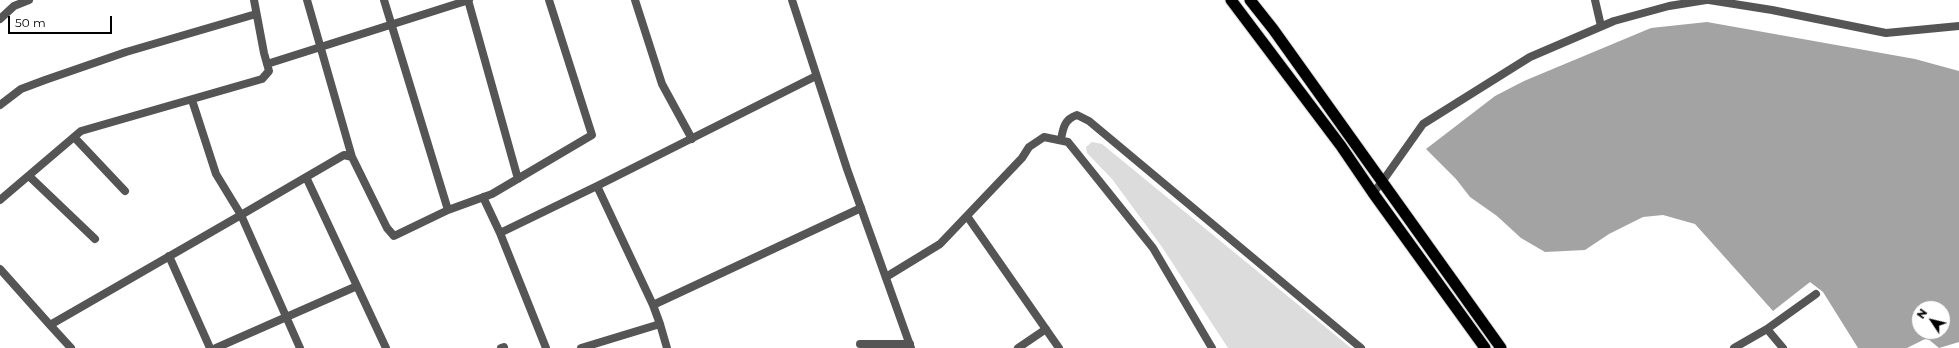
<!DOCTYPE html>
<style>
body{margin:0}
#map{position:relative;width:1959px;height:348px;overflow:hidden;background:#fff;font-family:Montserrat,sans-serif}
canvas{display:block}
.north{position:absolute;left:1911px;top:300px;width:40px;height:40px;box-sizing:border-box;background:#fff;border:1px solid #999;border-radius:50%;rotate:305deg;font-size:11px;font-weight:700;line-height:16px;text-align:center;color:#000}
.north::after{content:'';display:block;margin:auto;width:14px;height:18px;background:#000;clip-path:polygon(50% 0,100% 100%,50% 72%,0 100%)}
.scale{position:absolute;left:8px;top:16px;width:104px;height:18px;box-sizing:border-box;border:2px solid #000;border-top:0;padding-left:5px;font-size:12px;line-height:14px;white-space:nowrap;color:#000;-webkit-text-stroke:3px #fff;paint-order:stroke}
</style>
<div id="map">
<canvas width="1959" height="348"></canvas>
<div class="north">N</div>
<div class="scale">50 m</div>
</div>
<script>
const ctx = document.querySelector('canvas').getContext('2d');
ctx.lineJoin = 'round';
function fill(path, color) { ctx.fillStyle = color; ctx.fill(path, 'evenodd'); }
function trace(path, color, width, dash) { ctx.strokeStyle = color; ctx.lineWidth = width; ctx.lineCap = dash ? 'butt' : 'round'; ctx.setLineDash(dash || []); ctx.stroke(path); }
fill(new Path2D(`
 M1092 142 1102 144 1351 348H1228L1162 247 1112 179 1087 153 1086 147Z`), '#dcdcdc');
fill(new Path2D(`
 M1707 22 1915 59 1959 71V342L1939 348 1927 338 1907 348H1858L1823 292 1810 282 1773 311 1695 224 1663 215 1643 217 1609 234 1585 250 1545 252 1521 238 1497 216 1470 197 1456 179 1426 149 1495 96 1524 81 1651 28ZM1919 308H1943V332H1919Z`), '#a3a3a3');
const trunk = new Path2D(`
 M1231 0 1341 146 1373 193 1485 348
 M1250 0 1273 29 1501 348`);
trace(trunk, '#dbdbdb', 13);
trace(new Path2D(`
 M307 0 352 157
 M468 0 518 179
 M635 0 662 84 692 139
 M1595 0 1601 26
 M0 19 14 6 29 0
 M267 64 469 0
 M0 105 21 89 45 80 126 52 256 14
 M74 137 125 191
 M1061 140C1063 127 1065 119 1077 115L1089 121 1361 348
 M29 176 95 239
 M306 177 386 348
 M597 186 653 305
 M483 197 500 233 546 348
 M0 200 81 131 262 79 269 71 264 53 254 0
 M448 210 492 194 592 135 549 0
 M967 216 1059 348
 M500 233 597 186 816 76
 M169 256 210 348
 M0 269 50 325
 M886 277 940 244 1022 158 1029 147 1044 137 1068 142 1153 248 1212 348
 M660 324 667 348
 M1767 329 1816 294
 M860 344H910
 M71 348 50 325 241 215 216 174 192 100
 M216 348 357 286
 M300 348 241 215 344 155 352 157 387 228 394 236 448 210 384 0
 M501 348 504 347
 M581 348 660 324 653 305 861 208
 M1018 348 1046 329
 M1734 348 1767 329 1783 348`), '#555', 8);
trace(new Path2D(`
 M792 0 847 169 911 348
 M1709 0 1772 10 1886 33 1959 26
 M1373 193 1382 182 1423 124 1530 57 1614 21 1669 6 1706 0`), '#555', 8);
trace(trunk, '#000', 11);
</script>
